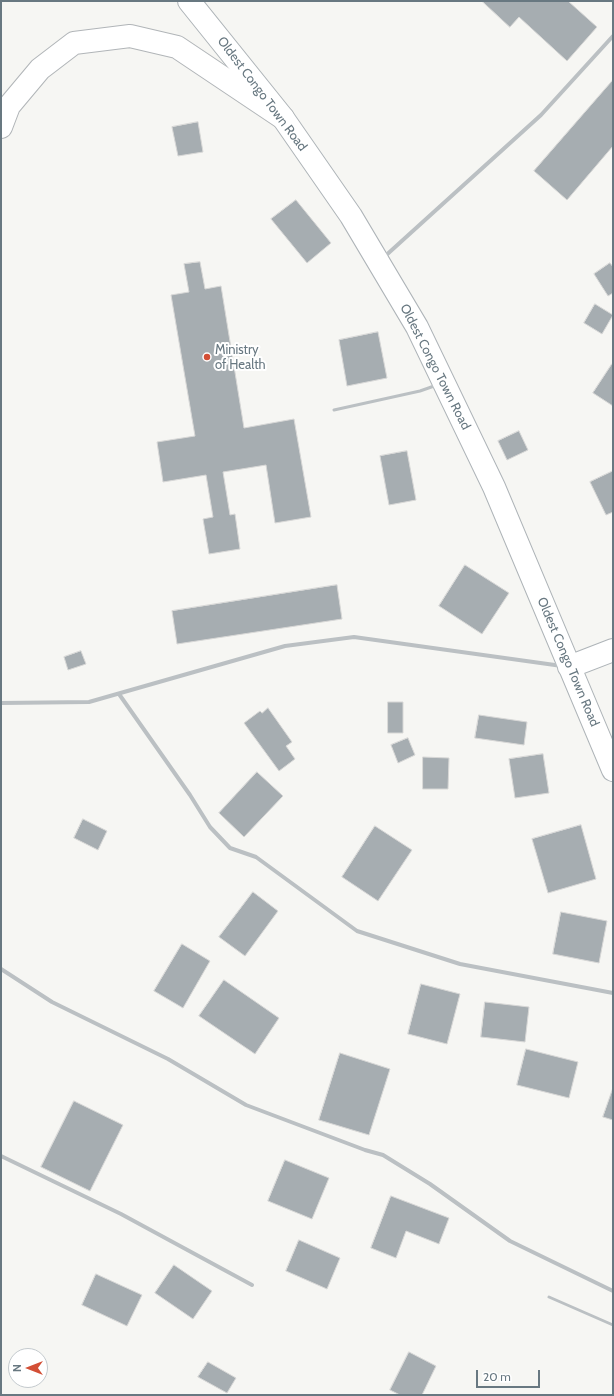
<!DOCTYPE html>
<style>
body{margin:0}
#map{position:relative;width:614px;height:1396px;overflow:hidden;background:#f6f6f3;font-family:Cabin,sans-serif}
canvas{display:block}
.frame{position:absolute;inset:0;border:2px solid #687881;pointer-events:none}
.north{position:absolute;left:8px;top:1348px;width:40px;height:40px;box-sizing:border-box;background:#fff;border:1px solid #c3c9cd;border-radius:50%;rotate:270deg;font-size:11px;font-weight:700;line-height:16px;text-align:center;color:#687881}
.north::after{content:'';display:block;margin:auto;width:14px;height:18px;background:#d34f36;clip-path:polygon(50% 0,100% 100%,50% 72%,0 100%)}
.scale{position:absolute;left:476px;top:1370px;width:64px;height:18px;box-sizing:border-box;border:2px solid #687881;border-top:0;padding-left:5px;font-size:12px;line-height:14px;white-space:nowrap;color:#687881;-webkit-text-stroke:3px #fff;paint-order:stroke}
</style>
<div id="map">
<canvas width="614" height="1396"></canvas>
<div class="frame"></div>
<div class="north">N</div>
<div class="scale">20 m</div>
</div>
<script>
const ctx = document.querySelector('canvas').getContext('2d');
ctx.lineJoin = 'round';
function fill(path, color) { ctx.fillStyle = color; ctx.fill(path, 'evenodd'); }
function trace(path, color, width, dash) { ctx.strokeStyle = color; ctx.lineWidth = width; ctx.lineCap = dash ? 'butt' : 'round'; ctx.setLineDash(dash || []); ctx.stroke(path); }
function drawText(font, color, halo, rows, align = 'center') {
  ctx.font = font + ' Cabin,sans-serif'; ctx.lineWidth = 4; ctx.setLineDash([]); ctx.textBaseline = 'middle'; ctx.strokeStyle = halo; ctx.fillStyle = color; for (const [text, x, y, turn = 0] of rows) {
    ctx.save(); ctx.translate(x, y); ctx.rotate((+turn || 0) * Math.PI / 180); ctx.textAlign = isNaN(turn) ? turn : align; if (halo) ctx.strokeText(text, 0, 0); ctx.fillText(text, 0, 0); ctx.restore();
  }
}
const building = new Path2D(`
 M482 1H568L597 27 567 61 519 17 510 27Z
 M613 80V146L567 200 534 171Z
 M198 122 203 152 178 156 172 127Z
 M296 200 331 243 307 263 271 219Z
 M200 262 205 289 221 286 244 428 294 419 311 517 275 523 266 465 223 472 230 515 235 514 240 549 209 554 203 519 213 517 206 475 163 482 157 442 195 436 171 295 189 292 184 264Z
 M610 263 613 267V293L608 296 594 274Z
 M595 304 613 315 602 334 584 323Z
 M378 332 387 378 347 386 339 340Z
 M612 364H613V406L593 393Z
 M519 431 528 450 507 460 498 441Z
 M407 451 416 500 389 505 380 456Z
 M613 471V512L606 515 590 482Z
 M465 565 509 593 482 634 439 606Z
 M337 585 342 619 177 644 172 611Z
 M81 651 86 664 68 670 64 657Z
 M388 702H403V733H388Z
 M268 708 292 742 286 746 295 759 279 771 244 723 260 711 262 713Z
 M479 715 527 722 524 745 475 738Z
 M408 738 415 755 398 763 391 745Z
 M543 754 549 793 515 798 509 759Z
 M423 757 449 758 448 789H423Z
 M257 772 283 796 244 837 219 813Z
 M83 819 107 831 98 850 74 838Z
 M581 825 596 879 548 893 532 839Z
 M375 826 412 850 378 901 342 877Z
 M253 892 278 911 245 956 219 937Z
 M561 912 607 921 599 963 553 954Z
 M182 944 210 961 183 1008 154 991Z
 M224 980 279 1018 255 1054 199 1016Z
 M421 984 460 994 447 1044 408 1034Z
 M485 1002 529 1007 525 1042 481 1037Z
 M526 1049 578 1062 569 1098 517 1085Z
 M340 1053 390 1069 369 1135 319 1120Z
 M613 1088V1120L603 1117Z
 M74 1101 123 1125 90 1191 41 1167Z
 M285 1160 329 1178 312 1219 268 1201Z
 M391 1196 449 1218 439 1244 406 1231 396 1258 371 1248Z
 M299 1240 340 1258 327 1289 286 1271Z
 M174 1265 212 1291 193 1319 155 1293Z
 M96 1274 142 1295 127 1326 82 1305Z
 M409 1352 436 1366 422 1395H400L390 1390Z
 M208 1362 236 1378 227 1393 198 1377Z`);
fill(building, '#a6adb1');
trace(building, '#d7d7d6', 1);
const secondary = new Path2D(`
 M189 1 283 118 351 216 417 327 494 487 613 770
 M569 667 613 650`);
const highway = new Path2D(`
 M1 127 9 106 40 69 74 43 130 36 177 47 283 118`);
trace(secondary, '#aeb4b8', 24);
trace(highway, '#b1b5b8', 24);
trace(new Path2D(`
 M334 410 420 391 437 385
 M549 1297 613 1325`), '#bbc0c3', 3);
trace(new Path2D(`
 M383 258 541 115 613 36
 M119 694 190 795 210 827 230 848 256 857 357 931 460 964 613 993
 M1 703 89 702 285 646 354 637 562 666
 M1 969 52 1002 168 1059 246 1105 365 1150 383 1155 430 1184 510 1241 613 1291
 M1 1156 121 1214 252 1285`), '#bbc0c3', 4);
trace(secondary, '#fff', 22);
trace(highway, '#fff', 22);
for (const [x, y, r, color] of [
 [207,357,4,"#d34f36"]
]) { const dot = new Path2D(); dot.arc(x, y, r, 0, 2 * Math.PI); ctx.fillStyle = color; ctx.fill(dot); trace(dot, '#fff', 1.5); }
drawText('13px', '#687881', '#fff', [
 ["Oldest Congo Town Road",262,94,53],
 ["Oldest Congo Town Road",435,367,63],
 ["Oldest Congo Town Road",568,662,67]
]);
drawText('13px', '#687881', '#fff', [
 ["Ministry",215,350],
 ["of Health",215,365]
], 'left');
</script>
